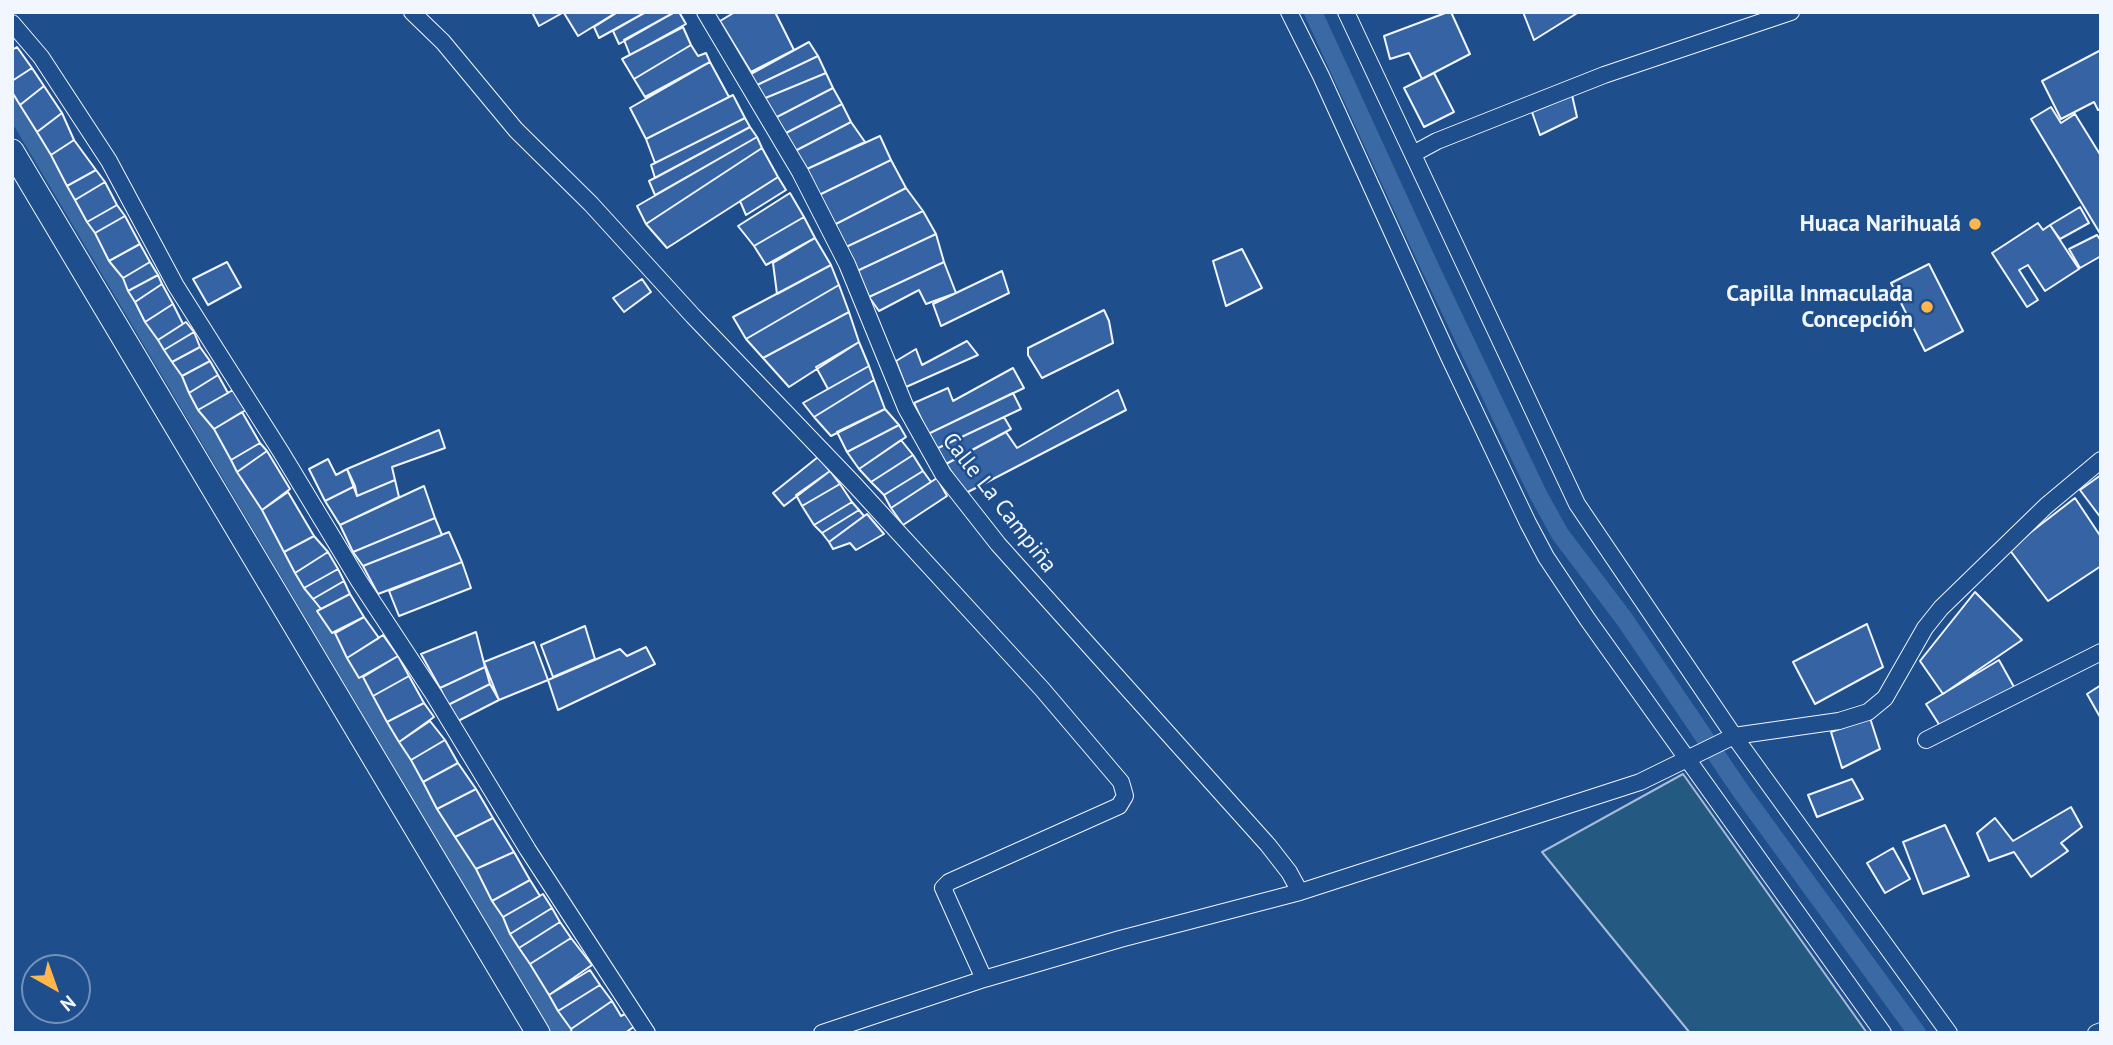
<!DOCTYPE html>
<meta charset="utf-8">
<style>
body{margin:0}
#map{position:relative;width:2113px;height:1045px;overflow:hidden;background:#1f4e8c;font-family:"PT Sans",sans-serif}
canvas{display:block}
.frame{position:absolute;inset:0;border:14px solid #f2f6ff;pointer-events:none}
.north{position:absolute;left:21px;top:954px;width:70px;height:70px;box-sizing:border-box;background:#1f4e8c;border:2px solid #7391ba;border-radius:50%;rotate:140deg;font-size:19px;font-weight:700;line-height:28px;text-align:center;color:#f2f6ff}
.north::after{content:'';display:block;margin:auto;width:24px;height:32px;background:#ffb74d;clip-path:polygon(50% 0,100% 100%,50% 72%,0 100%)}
</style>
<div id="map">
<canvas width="2113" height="1045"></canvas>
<div class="frame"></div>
<div class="north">N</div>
</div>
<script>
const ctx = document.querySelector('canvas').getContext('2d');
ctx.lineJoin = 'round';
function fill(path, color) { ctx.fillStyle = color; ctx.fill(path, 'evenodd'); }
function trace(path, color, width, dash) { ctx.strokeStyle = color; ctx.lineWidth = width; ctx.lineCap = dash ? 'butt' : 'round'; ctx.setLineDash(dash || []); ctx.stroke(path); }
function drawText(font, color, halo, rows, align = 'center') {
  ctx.font = font + ' "PT Sans",sans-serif'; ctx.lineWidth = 5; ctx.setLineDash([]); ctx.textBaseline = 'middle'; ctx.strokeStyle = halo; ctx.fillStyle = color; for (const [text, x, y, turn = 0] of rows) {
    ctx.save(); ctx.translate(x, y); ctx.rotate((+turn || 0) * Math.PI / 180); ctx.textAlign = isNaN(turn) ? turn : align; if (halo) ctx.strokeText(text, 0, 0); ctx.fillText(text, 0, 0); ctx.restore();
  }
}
const green = new Path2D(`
 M1683 774 1867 1033H1690L1542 852Z`);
fill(green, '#245a82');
trace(green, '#a8bbd7', 2);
trace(new Path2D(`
 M1313 12 1428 263 1538 494 1560 534 1625 620 1740 790 1917 1033
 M12 105 562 1033`), '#3b69a3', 18);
const building = new Path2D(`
 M532 12H564L539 26Z
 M566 12H617L578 36 564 13Z
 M618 12H646L599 38 594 27Z
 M646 12H675L619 44 613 31Z
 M675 12H679L686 24 630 55 624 40Z
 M735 12H775L794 50 751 72 720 21Z
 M1448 12H1451L1470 54 1422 79 1409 53 1390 59 1384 36Z
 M1523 12H1579L1534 40Z
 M683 27 691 45 634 79 622 59Z
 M809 42 818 56 755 86 749 75Z
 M691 45 698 56 706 53 710 62 645 97 634 79Z
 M17 47 32 68 12 81V50Z
 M2101 50V109L2098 110 2094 102 2061 119 2042 81Z
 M818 56 826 73 763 99 755 86Z
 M710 62 729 97 646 139 630 108Z
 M32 68 44 86 20 105 12 92V81Z
 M826 73 833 88 775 118 763 99Z
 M1434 73 1454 112 1424 127 1404 88Z
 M44 86 62 113 37 132 20 105Z
 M833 88 842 104 784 134 775 118Z
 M733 95 745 118 655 163 646 139Z
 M1572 95 1577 117 1540 135 1532 112Z
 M842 104 851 122 795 151 784 134Z
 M2051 107 2061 123 2075 114 2101 156V235L2031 119Z
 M62 113 74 140 51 155 37 132Z
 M745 118 750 127 655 178 651 165Z
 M851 122 865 142 807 169 795 151Z
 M750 127 757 137 655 195 649 181Z
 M880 136 891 160 819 195 807 169Z
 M757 137 762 148 646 224 637 206Z
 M74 140 96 170 67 186 51 155Z
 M762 148 778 177 667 248 646 224Z
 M891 160 906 188 834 225 819 195Z
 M96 170 105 182 75 200 67 186Z
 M778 177 786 190 746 215 740 201Z
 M105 182 117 205 87 222 75 200Z
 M906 188 923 211 846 247 834 225Z
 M790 193 804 217 754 246 738 226Z
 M117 205 125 216 95 233 87 222Z
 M2080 207 2089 223 2060 239 2050 225Z
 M923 211 936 234 857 271 846 247Z
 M125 216 140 244 109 261 95 233Z
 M804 217 815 238 766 265 754 246Z
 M2038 223 2043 230 2050 225 2079 269 2045 291 2028 265 2019 270 2038 300 2027 307 1992 253Z
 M936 234 944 262 869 297 857 271Z
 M2097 235 2101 241V256L2080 268 2069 249Z
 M815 238 831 265 777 294 773 263Z
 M140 244 150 262 123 278 109 261Z
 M1242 249 1262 288 1226 306 1213 261Z
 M150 262 158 275 128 291 123 278Z
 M227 262 241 287 208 305 193 279Z
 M944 262 956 293 926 304 919 290 879 311 869 297Z
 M1929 264 1963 331 1925 351 1891 283Z
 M831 265 839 285 746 339 733 317Z
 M1002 271 1009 293 941 326 933 304Z
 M158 275 162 284 135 302 128 291Z
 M642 279 651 292 624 312 613 298Z
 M162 284 173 304 145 322 135 302Z
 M839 285 849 312 763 358 746 339Z
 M173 304 183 324 158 340 145 322Z
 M1104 310 1109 321 1113 343 1042 378 1028 355V348Z
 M849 312 859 342 789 387 763 358Z
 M186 322 194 332 164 350 158 340Z
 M194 332 200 347 172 362 164 350Z
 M967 341 978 355 906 387 896 361 916 349 922 365Z
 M859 342 869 366 828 389 816 367Z
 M200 347 210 361 182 376 172 362Z
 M210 361 218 375 189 393 182 376Z
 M869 366 874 380 814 417 803 403Z
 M1013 368 1024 388 928 434 914 403 948 388 953 401Z
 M218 375 228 393 198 410 189 393Z
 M874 380 885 409 831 436 814 417Z
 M233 390 246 410 214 429 198 410Z
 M1118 390 1126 410 966 493 946 464 1006 432 1017 448Z
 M1013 393 1021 409 936 449 928 434Z
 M885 409 899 425 847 452 837 432Z
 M242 412 260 443 231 460 214 429Z
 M1004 417 1011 429 946 464 936 449Z
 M899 425 906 437 859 469 847 452Z
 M439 430 445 448 392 467 395 480 357 496 347 469Z
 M901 440 913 455 871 482 859 469Z
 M260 443 267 451 237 472 231 460Z
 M267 451 290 489 262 510 237 472Z
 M913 455 923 471 884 495 871 482Z
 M818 457 830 471 784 506 773 493Z
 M328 459 336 475 347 469 355 486 325 501 309 469Z
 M830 471 840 484 802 506 796 495Z
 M923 471 931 482 891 508 884 495Z
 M2101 475V518L2080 490Z
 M937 478 947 496 903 525 891 508Z
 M395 480 399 497 340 525 325 501 355 486 357 496Z
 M840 484 852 502 814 525 802 506Z
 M424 486 435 518 353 552 340 525Z
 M288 492 314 536 284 552 262 510Z
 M2075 498 2101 537V566L2048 601 2009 549Z
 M852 502 859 510 822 533 814 525Z
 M859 510 864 516 829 542 822 533Z
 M867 514 884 534 856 550 850 543 833 549 829 542Z
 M435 518 442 535 363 566 353 552Z
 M449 532 462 562 378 594 363 566Z
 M314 536 328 552 295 573 284 552Z
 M328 552 338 569 304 588 295 573Z
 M462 562 471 588 399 616 389 591Z
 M338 569 344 581 313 599 304 588Z
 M344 581 350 594 321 609 313 599Z
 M1975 592 2022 640 1943 694 1920 661Z
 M350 594 364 617 332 633 317 611Z
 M364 617 379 638 347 658 335 633Z
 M1867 624 1883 667 1815 704 1793 662Z
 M585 626 595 659 553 677 541 645Z
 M476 632 485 667 440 688 421 654Z
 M383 635 398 656 359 678 347 658Z
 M534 642 548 680 499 700 484 662Z
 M646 647 655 664 558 710 548 680 620 649 627 656Z
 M398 656 409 676 373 696 363 677Z
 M1999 660 2014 687 1942 729 1926 704Z
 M485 667 490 684 448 705 440 688Z
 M409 676 424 703 387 722 373 696Z
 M490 684 499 700 458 721 448 705Z
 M2101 685V717H2100L2087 694Z
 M424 703 434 717 399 742 387 722Z
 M1870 718 1880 749 1842 768 1831 732Z
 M430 721 445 740 411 760 399 742Z
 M445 740 458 763 423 782 411 760Z
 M458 763 476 789 437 809 423 782Z
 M1852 779 1863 799 1817 817 1808 795Z
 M476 789 493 818 455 837 437 809Z
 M2071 807 2082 827 2061 843 2068 851 2031 877 2014 852 1989 861 1977 833 1995 818 2013 841Z
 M493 818 514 852 476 869 455 837Z
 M1945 825 1969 876 1923 894 1903 842Z
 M1893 848 1910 879 1885 893 1867 863Z
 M514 852 530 880 492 901 476 869Z
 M530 880 540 896 503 917 492 901Z
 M543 894 552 908 510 934 503 917Z
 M552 908 560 922 519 948 510 934Z
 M560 922 571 938 530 964 519 948Z
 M571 938 592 965 549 995 530 964Z
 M590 970 600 985 558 1011 549 995Z
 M600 985 612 1001 571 1029 558 1011Z
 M612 1001 621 1016 625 1014 635 1026 625 1033H572L571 1029Z`);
fill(building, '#3563a3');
trace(building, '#f2f6ff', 2);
const street = new Path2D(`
 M412 12 443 42 516 130 591 204 693 316 854 484 1042 689 1121 782 1125 796 1119 806 949 882 943 888 984 979
 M705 12 800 172 847 264 906 408 943 474 998 544 1268 845 1289 872 1300 892
 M1289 12 1321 76 1449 357 1528 523 1546 557 1588 620 1883 1033
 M1346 12 1577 504 1734 736 1949 1033
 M12 23 41 57 109 161 176 286 281 452 359 581 434 695 528 850 647 1033
 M1413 154 1437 141 1604 75 1791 12
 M1926 740 2101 652
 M822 1033 984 979 1120 939 1300 892 1640 782 1734 736 1839 721 1868 712 1885 698 1925 628 1941 608 2046 506 2101 460
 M2096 1033 2101 1031`);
const secondary = new Path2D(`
 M12 151 538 1033`);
trace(street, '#f2f6ff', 18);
trace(secondary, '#f2f6ff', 25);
trace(street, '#1f4e8c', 16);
trace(secondary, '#1f4e8c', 23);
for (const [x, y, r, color] of [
 [1975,224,7,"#ffb74d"],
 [1927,307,7,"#ffb74d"]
]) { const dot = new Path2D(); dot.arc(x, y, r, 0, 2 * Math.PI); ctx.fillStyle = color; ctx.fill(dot); trace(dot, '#1f4e8c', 2.5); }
drawText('bold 23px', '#f2f6ff', '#1f4e8c', [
 ["Huaca Narihualá",1961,224],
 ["Capilla Inmaculada",1913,294],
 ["Concepción",1913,320]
], 'right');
drawText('23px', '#f2f6ff', '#1f4e8c', [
 ["Calle La Campiña",999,503,52]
]);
</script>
